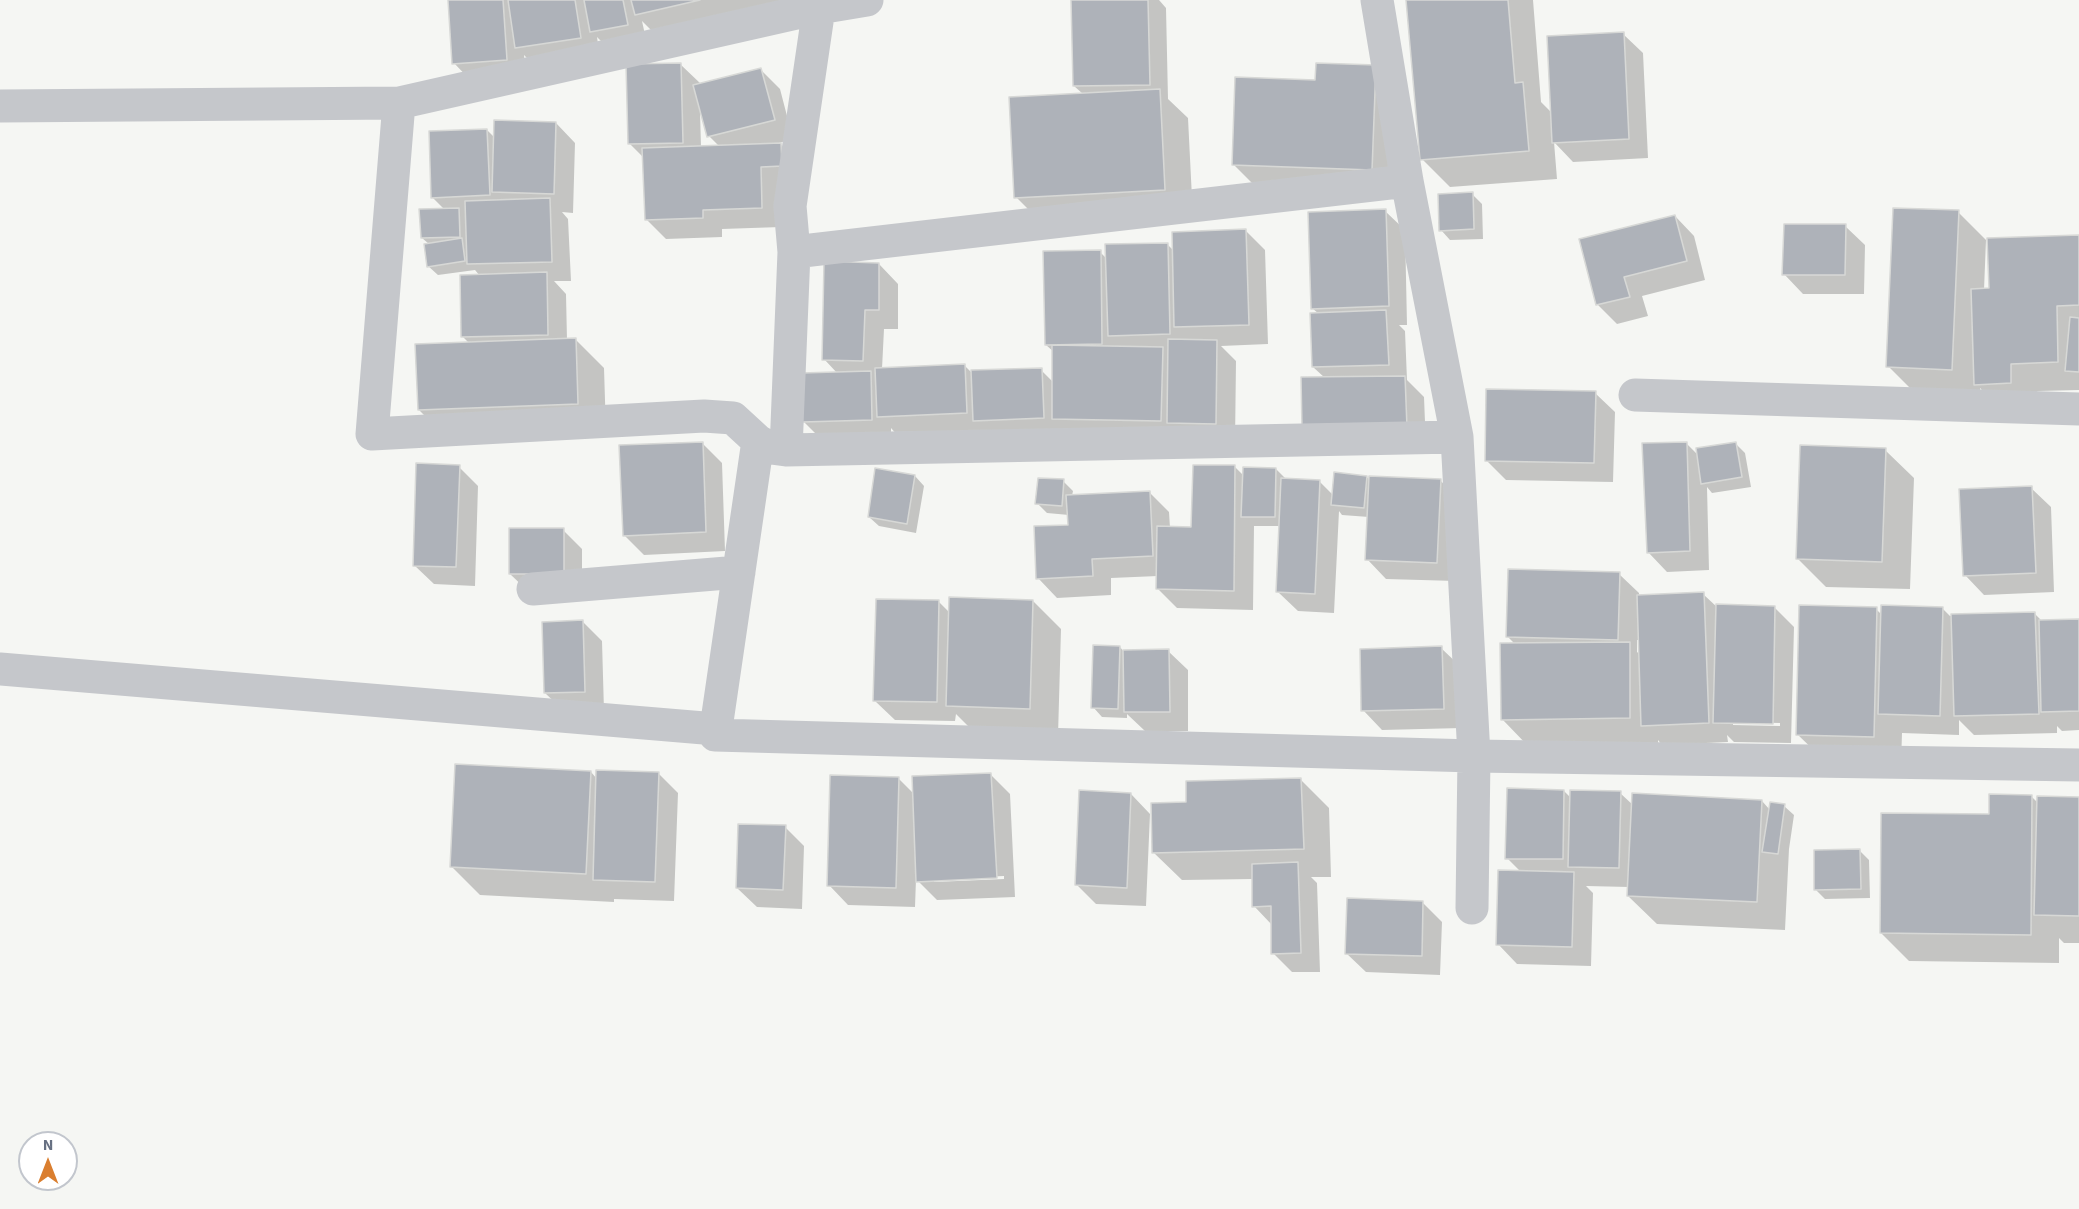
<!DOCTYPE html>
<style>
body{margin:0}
#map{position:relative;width:2079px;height:1209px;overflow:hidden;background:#f5f6f3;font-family:"Source Sans 3",sans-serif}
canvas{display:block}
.north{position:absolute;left:18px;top:1131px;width:60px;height:60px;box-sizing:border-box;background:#fff;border:2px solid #c2c6cd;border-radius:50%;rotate:0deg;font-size:16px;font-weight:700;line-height:24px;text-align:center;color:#677082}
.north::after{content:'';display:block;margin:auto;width:21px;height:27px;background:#da7e2f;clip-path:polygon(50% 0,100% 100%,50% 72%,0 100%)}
</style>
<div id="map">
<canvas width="2079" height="1209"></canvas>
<div class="north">N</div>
</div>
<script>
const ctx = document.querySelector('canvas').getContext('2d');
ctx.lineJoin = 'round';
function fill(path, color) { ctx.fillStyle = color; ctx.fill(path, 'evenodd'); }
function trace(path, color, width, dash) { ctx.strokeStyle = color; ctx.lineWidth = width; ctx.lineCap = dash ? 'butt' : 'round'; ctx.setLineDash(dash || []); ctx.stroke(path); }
fill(new Path2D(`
 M449 0H788L664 43 642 21 647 44 611 51 597 37 600 57 536 67 524 55 526 79 473 83 454 63Z
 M1072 0H1159L1166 8 1168 99 1188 118 1193 218 1044 225 1016 197 1083 94 1074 86Z
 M1408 0H1533L1541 102 1552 113 1623 34 1643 53 1648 158 1573 162 1554 142 1557 179 1450 187 1422 159Z
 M680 64 701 84 760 69 780 89 793 139 779 143 800 164 781 227 722 229V237L666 239 646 219 644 158 630 144ZM700 111 709 136 719 146 701 147Z
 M1376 66 1400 198 1262 193 1233 164 1317 81Z
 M556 123 575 143 573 213 562 212 568 219 571 281H554L566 294 567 340 575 339 604 368 606 432 447 438 419 410 470 344 462 336 480 276 475 270 438 275 428 266 429 244 422 238 445 210 432 197 487 130 495 138Z
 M1472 194 1482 204 1483 239 1450 240 1441 230Z
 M1385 211 1405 230 1407 325H1399L1405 331 1407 380 1424 397 1426 447 1325 378 1313 367 1319 314 1312 308Z
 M1958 212 1986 240 1984 290H1990L2079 237V390L2038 391 2004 412 1980 388V397L1916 394 1888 366Z
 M1675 216 1694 236 1705 280 1642 296 1648 316 1617 324 1597 304Z
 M1845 226 1865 245 1864 294H1803L1784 274Z
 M1246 231 1265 250 1268 344 1221 346 1236 361 1235 443 898 436 891 428V439L823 441 804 422 838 374 824 359 879 264 898 284V329H884L882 369 964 365 971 372 1041 370 1053 382 1054 352 1046 345 1100 252 1107 259 1167 244 1174 251Z
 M1595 393 1615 412 1613 482 1506 480 1486 460Z
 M702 443 722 463 725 551 644 555 624 535Z
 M1686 443 1698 455 1735 443 1745 453 1751 487 1712 493 1707 487 1709 570 1667 572 1648 552Z
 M1885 450 1914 478 1910 589 1826 587 1797 558Z
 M459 467 478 486 475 586 434 584 414 565Z
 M1235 467 1244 476 1276 469 1286 479 1320 482 1333 495 1367 477 1370 481 1440 480 1459 500 1456 581 1386 579 1367 559 1369 517 1342 515 1339 511 1334 613 1298 611 1278 592 1281 526H1254L1253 610 1177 608 1158 589V576L1111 578V595L1057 598 1038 578 1069 526V515L1047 513 1037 503 1063 481 1073 491 1072 496 1150 493 1169 512 1170 528H1193Z
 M915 476 924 486 916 533 879 526 869 517Z
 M2031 488 2051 507 2054 592 1984 595 1965 575Z
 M563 530 582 549V593H530L510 574Z
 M1619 574 1639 593V597L1703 594 1718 608 1774 607 1794 627 1791 743 1734 742 1727 735 1728 742 1662 745 1658 740V746L1530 748 1502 719 1516 645 1507 636ZM1637 640H1640L1641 655 1637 652ZM1733 722 1780 723V726L1733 725Z
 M938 601 950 613 1033 601 1061 629 1058 736 976 734 956 714 955 721 895 720 875 701Z
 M1876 609 1882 615 1943 609 1950 616 2034 613 2043 622 2079 621V730L2062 731 2057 726V733L1974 735 1959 720V735L1902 733 1901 765 1826 762 1797 734Z
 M583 622 602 641 604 711 565 712 545 693Z
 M1120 647 1124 652 1168 651 1188 670V731H1145L1127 714V718L1102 717 1093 707Z
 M1441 648 1461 667 1462 728 1382 730 1363 710Z
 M591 772 597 779 658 773 678 793 674 901 614 899V902L480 895 452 867Z
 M991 775 1010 794 1015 897 937 900 916 879 915 907 848 905 829 885 898 778 914 794ZM1004 876V879L934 882V879Z
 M1301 780 1329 808 1331 877H1311L1317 883 1320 972H1292L1273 953 1272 925 1254 906 1253 879 1182 880 1153 852 1188 804Z
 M1564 791 1571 798 1620 793 1633 805 1762 801 1770 810 1784 806 1794 815 1789 849 1785 930 1657 924 1628 896 1629 887 1586 886 1593 893 1591 966 1517 964 1498 944 1521 872 1507 858Z
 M1131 794 1150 814 1146 906 1096 904 1077 885Z
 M2031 796 2038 803 2079 799V943H2064L2059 938V963L1909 961 1881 933 1990 816Z
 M785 827 804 846 802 909 757 907 737 888Z
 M1859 850 1869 860 1870 898 1825 899 1816 890Z
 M1422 902 1442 922 1440 975 1366 972 1346 953Z`), '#0003');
const building = new Path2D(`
 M448 0H503L507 60 452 64Z
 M508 0H575L581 38 515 48Z
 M584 0H623L628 25 590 32Z
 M631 0H700L635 15Z
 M1071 0H1148L1150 85 1073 86Z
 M1406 0H1508L1515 83 1523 82 1529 151 1420 160Z
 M1624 32 1629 139 1552 143 1547 36Z
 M681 63 683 143 628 144 626 64Z
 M1316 63 1376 65 1372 170 1232 165 1235 77 1315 80Z
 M761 68 775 120 707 137 693 85Z
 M1160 89 1165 190 1014 198 1009 97Z
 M494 120 556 122 554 194 492 192Z
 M487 129 490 195 431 198 429 131Z
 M781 143 782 166 761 167 762 208 703 210V218L645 220 642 148Z
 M1473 192 1474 229 1439 231 1438 194Z
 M550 198 552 262 467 264 465 201Z
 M459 208 460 237 421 238 419 209Z
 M1893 208 1959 210 1952 370 1886 367Z
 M1386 209 1389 306 1311 309 1308 212Z
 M1675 215 1687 261 1624 277 1630 297 1596 305 1579 239Z
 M1784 224H1846L1845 275H1782Z
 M1246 229 1249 325 1174 327 1172 232Z
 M2079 235V305L2057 306 2058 362 2011 364V383L1974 385 1971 289 1989 288 1987 238Z
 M462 238 465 261 427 267 424 244Z
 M1168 243 1170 334 1108 336 1105 244Z
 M1101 250 1102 344 1045 345 1043 251Z
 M824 261 879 263V310H865L863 361 822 360Z
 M547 272 548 335 461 337 460 275Z
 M1386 310 1389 365 1312 367 1310 313Z
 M2070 317 2079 318V372L2065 371Z
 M576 338 578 404 418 410 415 344Z
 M1168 339 1217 340 1216 424 1167 423Z
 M1052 345 1163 347 1161 421 1052 419Z
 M965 364 967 413 877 417 875 368Z
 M1042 368 1044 418 973 421 971 370Z
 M871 371 872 420 802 422 801 373Z
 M1405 376 1407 428 1302 430 1301 377Z
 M1486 389 1596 391 1594 463 1485 461Z
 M703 442 706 532 623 536 619 445Z
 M1687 442 1690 551 1647 553 1642 443Z
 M1736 442 1742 477 1701 484 1696 448Z
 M1800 445 1886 448 1882 562 1796 559Z
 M416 463 460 465 456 567 413 566Z
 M1193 465H1235L1234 591 1156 589 1157 526 1191 527Z
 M1243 467 1276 468 1275 517H1241Z
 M875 468 915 475 907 524 868 517Z
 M1334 472 1367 476 1364 508 1331 505Z
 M1369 476 1441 479 1437 563 1365 560Z
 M1038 478 1064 479 1062 506 1035 504Z
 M1281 478 1320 480 1315 594 1276 592Z
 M2032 486 2036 573 1963 576 1959 489Z
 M1150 491 1153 556 1092 559 1093 576 1036 579 1034 526 1068 525 1066 495Z
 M509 528H564V574H509Z
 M1508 569 1620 572 1618 640 1506 637Z
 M1704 592 1709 723 1641 726 1637 595Z
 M949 597 1033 600 1030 709 946 706Z
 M876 599 939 600 937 702 873 701Z
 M1716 604 1775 606 1773 724 1713 723Z
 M1799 605 1877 607 1874 737 1796 735Z
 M1881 605 1943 607 1940 716 1878 714Z
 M2035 612 2039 714 1954 716 1951 614Z
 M2079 619V711L2041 712 2039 620Z
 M583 620 585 692 544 693 542 622Z
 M1630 642V718L1501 720 1500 643Z
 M1093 645 1120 646 1118 709 1091 708Z
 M1442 646 1444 709 1361 711 1360 649Z
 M1169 649 1170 712H1124L1123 650Z
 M455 764 591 771 586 874 450 867Z
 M596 770 659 772 655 882 593 880Z
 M991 773 997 878 916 882 912 776Z
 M830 775 899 777 896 888 827 886Z
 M1301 778 1304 849 1152 853 1151 803 1186 802V781Z
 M1507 788 1564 790 1563 859H1505Z
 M1079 790 1131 793 1127 888 1075 885Z
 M1570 790 1621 791 1619 868 1568 867Z
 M1632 793 1762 800 1757 902 1627 896Z
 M1989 794 2032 795 2031 935 1880 933 1881 813 1989 814Z
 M2037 796 2079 797V916L2034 915Z
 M1770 802 1785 804 1778 854 1762 852Z
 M738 824 786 825 783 890 736 888Z
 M1860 849 1861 889 1814 890V850Z
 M1298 862 1301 953 1271 954V906L1252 907V864Z
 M1498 870 1574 872 1572 947 1496 945Z
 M1347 898 1423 901 1422 956 1345 954Z`);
fill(building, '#aeb2b9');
trace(building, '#d7d8d6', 1.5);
trace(new Path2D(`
 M1377 0 1407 181 1457 437 1474 756 1472 908
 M399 103 819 8 867 0
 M0 106 399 103 372 434 704 416 733 418 758 441 715 735 1474 756 2079 765
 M794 252 1407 181
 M1635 395 2079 409
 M758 441 771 448 786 450 1457 437
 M786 450 794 252 790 206 819 8
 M533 589 739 572
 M0 669 716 729`), '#c5c7cb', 33);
</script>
